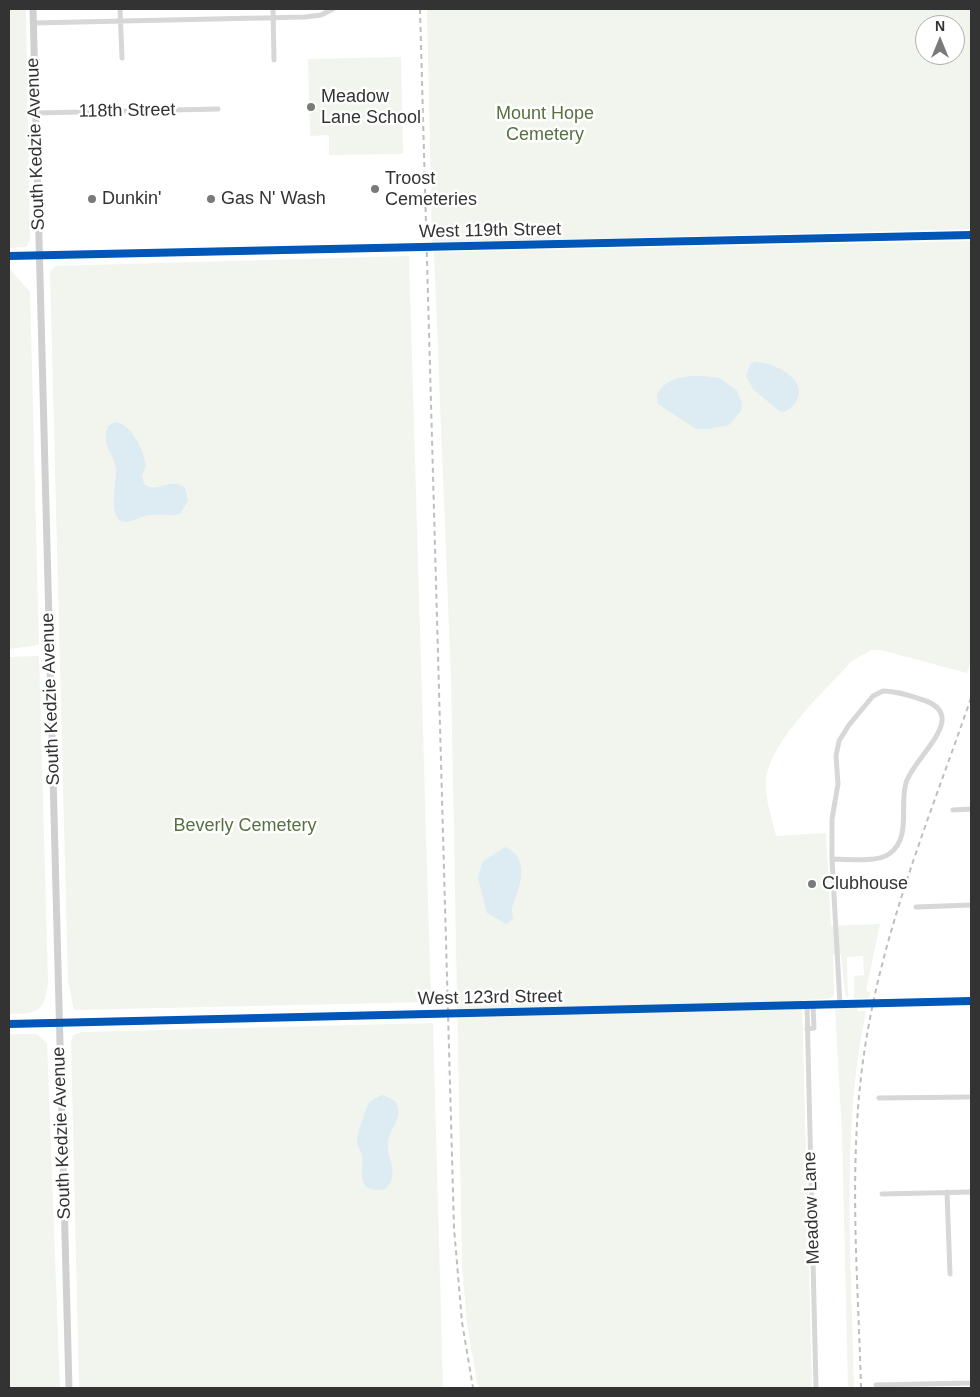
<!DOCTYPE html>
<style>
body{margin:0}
#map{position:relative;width:980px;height:1397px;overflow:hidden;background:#fff;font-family:Helvetica,sans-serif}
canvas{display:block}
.frame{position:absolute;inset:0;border:10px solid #333;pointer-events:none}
.north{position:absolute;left:915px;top:15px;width:50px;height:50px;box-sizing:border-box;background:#fff;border:1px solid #adadad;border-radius:50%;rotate:0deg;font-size:14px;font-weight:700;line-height:20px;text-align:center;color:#333}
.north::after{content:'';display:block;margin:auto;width:18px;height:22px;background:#7a7a7a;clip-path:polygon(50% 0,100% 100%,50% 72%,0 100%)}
</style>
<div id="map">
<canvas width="980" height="1397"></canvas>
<div class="frame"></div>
<div class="north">N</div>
</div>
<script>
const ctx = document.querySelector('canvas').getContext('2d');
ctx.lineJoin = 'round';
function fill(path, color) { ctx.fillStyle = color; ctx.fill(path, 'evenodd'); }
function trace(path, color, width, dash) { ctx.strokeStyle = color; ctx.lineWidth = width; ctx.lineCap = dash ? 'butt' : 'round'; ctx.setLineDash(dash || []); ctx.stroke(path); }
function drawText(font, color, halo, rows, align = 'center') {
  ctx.font = font + ' Helvetica,sans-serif'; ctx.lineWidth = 5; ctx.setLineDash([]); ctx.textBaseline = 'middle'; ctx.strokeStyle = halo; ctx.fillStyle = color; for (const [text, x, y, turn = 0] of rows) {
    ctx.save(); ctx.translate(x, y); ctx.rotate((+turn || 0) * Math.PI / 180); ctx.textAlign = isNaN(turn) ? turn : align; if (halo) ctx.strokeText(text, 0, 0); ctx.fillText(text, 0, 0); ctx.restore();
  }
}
fill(new Path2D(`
 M9 9H26L30 240 26 247 9 248Z
 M427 9H971V229L432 243ZM925 25H955V55H925Z
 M401 57 403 154 329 155V135L310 136 308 59Z
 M971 241V662L967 673 881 650H871L852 661C825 691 772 738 766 779 764 797 772 818 776 836L826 833 831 926 880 924 866 991 870 992 869 998H854V976L864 975 863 956 847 957 848 998 845 995 841 954 833 955 834 996 828 999 802 1000 812 1388H478L467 1324 462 1264 451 678 434 252Z
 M409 256 431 1002 74 1010 68 981 50 272 55 266Z
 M9 268 30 292 39 645 9 649Z
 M39 656 48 982C45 1011 38 1014 9 1014V657Z
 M835 1008H858L857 1011H866C840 1134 852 1263 854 1388H848L842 1134Z
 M433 1023 443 1388H79L71 1042 73 1035 82 1032Z
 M9 1034H37L47 1043 60 1388H9Z`), '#f1f5ed');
fill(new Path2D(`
 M754 362C773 361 812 381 795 403 791 408 788 411 782 412L778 410 753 389 746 376 750 365Z
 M701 376 720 378 737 391 742 403 741 411 729 425 708 429H696L658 404 657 395C665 378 684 376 701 376Z
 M115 422C131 423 144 451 146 465L142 475 144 484C156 495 172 476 185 488L188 501 180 514C169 516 159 514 149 515 141 516 133 522 126 522 106 522 117 481 116 470 115 452 100 448 108 426Z
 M505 847C532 859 519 889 512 907 511 911 513 915 513 919L506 924 487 913 478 878 481 866 483 861Z
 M383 1095 395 1101C405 1117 391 1126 388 1141 385 1158 402 1175 385 1189 354 1195 364 1170 362 1155 361 1150 357 1146 357 1140 357 1134 366 1108 369 1103 373 1099 378 1097 383 1095Z`), '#ddebf3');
trace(new Path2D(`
 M120 9 122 58
 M273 9 274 60
 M33 23 305 17 321 15 333 9
 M35 113 218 109
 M883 691C896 691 908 695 920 699 974 714 913 757 906 783 899 805 912 838 889 854 876 863 848 859 832 859V819L838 784 836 756 839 741 849 725 873 696Z
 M953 810 971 809
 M832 859 840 1004
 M916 907 971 905
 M807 1005 816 1388
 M807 1029 814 1028 813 1005
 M879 1098 971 1097
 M947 1192 950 1274
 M882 1194 971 1192
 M876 1385 971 1383`), '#d7d7d7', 5);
trace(new Path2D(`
 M33 9 69 1388
 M9 256 971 235
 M9 1024 971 1001`), '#d0d0d0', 7);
trace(new Path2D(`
 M420 9 454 1228 462 1322 473 1388
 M861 1388C858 1273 847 1156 866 1041 885 923 932 811 971 698`), '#bebebe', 2, [5, 4]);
trace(new Path2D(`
 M9 256 971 235
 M9 1024 971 1001`), '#0057b8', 8);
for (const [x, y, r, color] of [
 [311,107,5,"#7a7a7a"],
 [375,189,5,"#7a7a7a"],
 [92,199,5,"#7a7a7a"],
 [211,199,5,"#7a7a7a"],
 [812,884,5,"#7a7a7a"]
]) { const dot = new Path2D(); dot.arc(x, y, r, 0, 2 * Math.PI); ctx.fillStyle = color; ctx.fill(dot); trace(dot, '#fff', 2); }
drawText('18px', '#333', '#fff', [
 ["Meadow",321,97],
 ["Lane School",321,118],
 ["Troost",385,179],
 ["Cemeteries",385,200],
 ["Dunkin'",102,199],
 ["Gas N' Wash",221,199],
 ["Clubhouse",822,884]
], 'left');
drawText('18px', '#333', '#fff', [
 ["118th Street",127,111,-1],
 ["South Kedzie Avenue",36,144,-92],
 ["West 119th Street",490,231,-1],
 ["South Kedzie Avenue",51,699,-92],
 ["West 123rd Street",490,998,-1],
 ["South Kedzie Avenue",62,1133,-92],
 ["Meadow Lane",812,1208,-92]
]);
drawText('18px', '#56703f', '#fff', [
 ["Mount Hope",545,114],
 ["Cemetery",545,135],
 ["Beverly Cemetery",245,826]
]);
</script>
